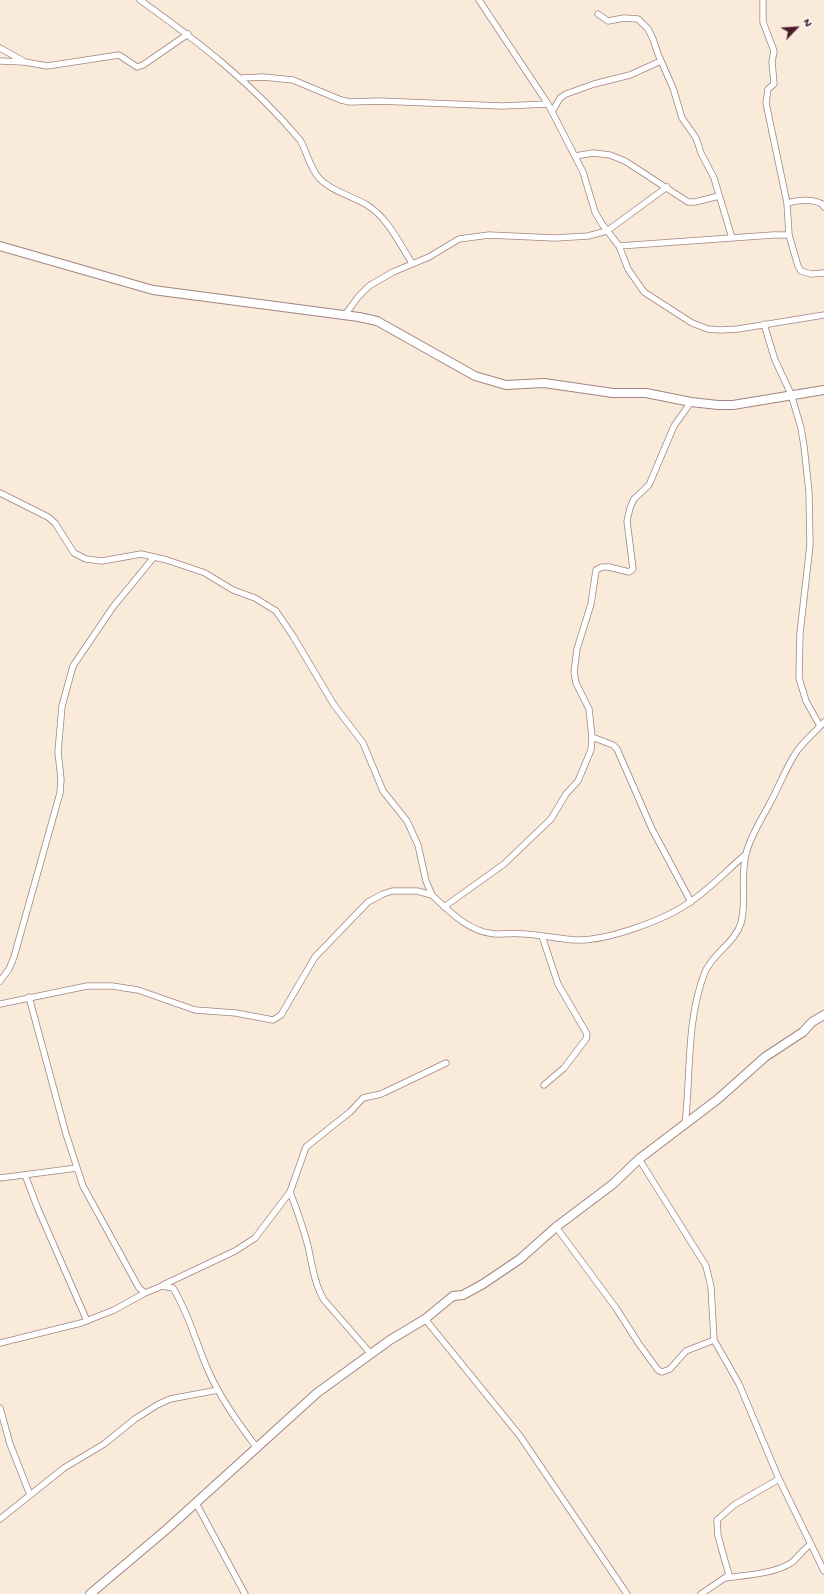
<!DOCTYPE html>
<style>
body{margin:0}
#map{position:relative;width:824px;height:1594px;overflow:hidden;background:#f9ead9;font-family:"Gochi Hand",sans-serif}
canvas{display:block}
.north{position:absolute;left:776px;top:8px;width:40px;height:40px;-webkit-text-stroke:3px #fff;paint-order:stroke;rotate:65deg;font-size:11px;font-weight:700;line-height:16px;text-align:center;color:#4a1f2b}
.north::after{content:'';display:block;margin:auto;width:14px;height:18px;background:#4a1f2b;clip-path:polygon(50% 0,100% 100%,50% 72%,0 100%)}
</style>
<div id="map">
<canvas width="824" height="1594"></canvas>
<div class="north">N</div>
</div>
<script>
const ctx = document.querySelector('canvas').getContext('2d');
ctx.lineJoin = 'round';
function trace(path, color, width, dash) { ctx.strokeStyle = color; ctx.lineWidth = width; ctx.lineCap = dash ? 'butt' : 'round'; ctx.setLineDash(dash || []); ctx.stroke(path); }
const street = new Path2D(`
 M140 0C200 43 252 83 300 140 307 152 310 168 319 178 331 191 352 196 367 205 388 218 399 243 412 263
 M479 0 548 104 583 172 595 212 602 224 619 246 628 269 644 292 692 323 708 329 720 330 738 329 824 315
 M763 0V22L774 51 772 62 774 84 768 89 766 103 787 203 789 235 798 266 801 271 811 274 824 273
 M598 14 608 21 624 18 638 19 648 29 653 39 658 54 673 88 682 118 696 138 701 153 714 178 732 238
 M0 48 25 62 47 66 119 55 137 67 143 65 188 34
 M0 61 24 62
 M242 78 263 77 293 80 341 100 350 102 379 101 502 106 548 104
 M552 112 560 98 566 94 594 84 630 75 661 61
 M575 156 593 153 610 155 625 161 688 202H695L719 196
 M787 203C798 200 810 198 822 204L824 207
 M619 246 773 235H789
 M345 315 358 297 369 286 393 272 429 257 459 239 489 235 555 238 588 236 607 231 667 187
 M764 324 775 360 791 394 801 428 804 446 809 492 810 545 800 633 799 678 806 701 820 726
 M0 493 48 517 55 523 74 553 86 559 102 561 141 554 167 560 205 573 233 590 255 598 276 611 293 636 334 705 363 743 383 791 407 821 418 845 426 881 432 895
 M592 737 613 745 617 749 652 829 691 902
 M444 907 504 864 551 819 566 794 578 781 591 750 592 737 589 709 576 683 574 672 577 649 591 604 596 570 602 567H609L629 572 633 569 627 521 630 508 634 499 649 485 674 426 691 402
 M542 936 558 984 587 1034 586 1039 564 1068 544 1085
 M0 981 9 969 14 957 60 793 61 779 58 752 62 706 73 666 113 607 154 557
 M29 997 66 1134 83 1186 139 1288 145 1293 162 1286 173 1288C189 1314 196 1343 208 1370 220 1398 239 1424 257 1448
 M0 1004 87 986H112L138 990 195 1010 236 1013 273 1020 281 1015 315 957 368 902 383 894 392 891H417L432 895C450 912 469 932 495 934 505 934 515 933 525 934 542 935 559 939 576 940 607 941 665 920 690 902 710 889 727 870 745 855
 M685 1125C691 1074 686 1020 705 972 713 953 735 943 741 923 747 901 740 876 746 854 750 837 761 820 769 805 779 787 786 767 797 751 805 740 815 732 824 722
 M639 1159 706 1266 711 1287 714 1340 739 1384 779 1479 824 1571
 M25 1175 38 1209 87 1321
 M0 1178 77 1168
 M290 1192C297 1210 303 1227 308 1246 312 1264 314 1283 324 1300L371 1354
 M556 1227 616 1308 639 1344 658 1370 662 1372 670 1369 686 1351 714 1340
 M163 1285 235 1251 255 1238 290 1192 306 1147 350 1112 363 1098 381 1094 446 1063
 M425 1319 520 1436 627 1594
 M0 1343 81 1323 114 1310 145 1293
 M0 1408 10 1444 30 1495
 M196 1503 245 1594
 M0 1519 64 1468 104 1444 135 1419 157 1405 170 1399 218 1390
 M726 1578C746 1575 773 1574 791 1563 798 1558 803 1549 811 1544
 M701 1594 729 1575 718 1536 717 1520 734 1505 779 1479`);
const secondary = new Path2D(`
 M0 246 153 290 359 317 377 321 475 376 506 385 544 383 613 393H646L691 402 718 405H733L824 390
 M90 1594 167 1529 317 1393 390 1340 425 1319 453 1296 463 1295 483 1284 520 1259 556 1227 613 1184 639 1159 718 1099 765 1057 803 1032 812 1022 824 1015`);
trace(street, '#a28482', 7);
trace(secondary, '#a28482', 10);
trace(street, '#fff', 5.5);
trace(secondary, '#fff', 8);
</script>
